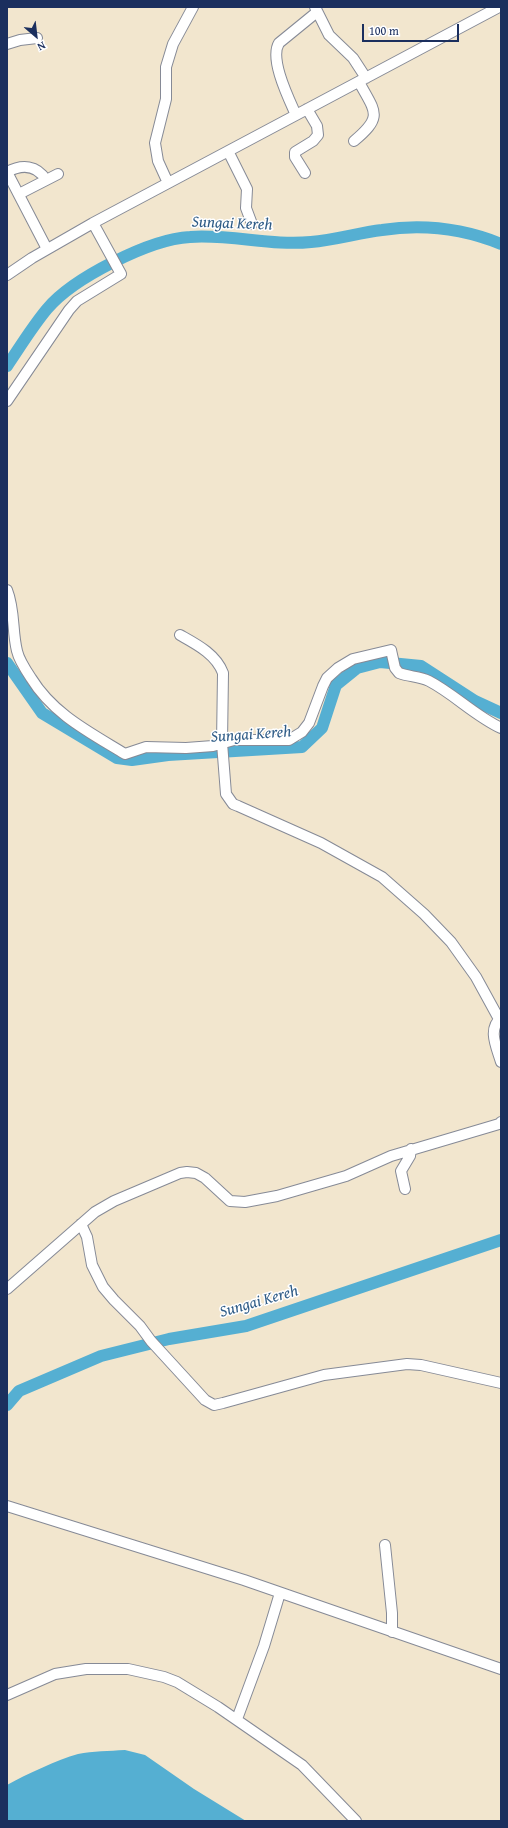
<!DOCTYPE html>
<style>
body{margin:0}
#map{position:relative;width:508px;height:1828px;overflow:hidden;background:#f2e6ce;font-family:"Gentium Book Plus",serif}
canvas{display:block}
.frame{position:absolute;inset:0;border:8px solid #1b2f5e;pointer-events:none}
.north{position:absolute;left:16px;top:16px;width:40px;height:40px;-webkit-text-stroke:3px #fff;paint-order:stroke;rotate:152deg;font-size:11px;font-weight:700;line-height:16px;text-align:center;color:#1b2f5e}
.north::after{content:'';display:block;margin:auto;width:14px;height:18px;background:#1b2f5e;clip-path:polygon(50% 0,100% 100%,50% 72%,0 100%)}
.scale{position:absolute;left:362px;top:24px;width:97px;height:18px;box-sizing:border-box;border:2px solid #1b2f5e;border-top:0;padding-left:5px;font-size:12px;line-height:14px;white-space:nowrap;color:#1b2f5e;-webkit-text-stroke:3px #fff;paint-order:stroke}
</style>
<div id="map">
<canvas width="508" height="1828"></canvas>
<div class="frame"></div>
<div class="north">N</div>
<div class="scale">100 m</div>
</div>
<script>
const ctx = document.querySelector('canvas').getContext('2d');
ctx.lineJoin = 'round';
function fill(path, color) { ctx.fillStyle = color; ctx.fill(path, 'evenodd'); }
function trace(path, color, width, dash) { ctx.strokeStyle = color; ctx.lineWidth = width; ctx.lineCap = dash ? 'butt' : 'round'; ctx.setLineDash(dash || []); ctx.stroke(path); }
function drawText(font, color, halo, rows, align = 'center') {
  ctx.font = font + ' "Gentium Book Plus",serif'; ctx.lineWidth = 3; ctx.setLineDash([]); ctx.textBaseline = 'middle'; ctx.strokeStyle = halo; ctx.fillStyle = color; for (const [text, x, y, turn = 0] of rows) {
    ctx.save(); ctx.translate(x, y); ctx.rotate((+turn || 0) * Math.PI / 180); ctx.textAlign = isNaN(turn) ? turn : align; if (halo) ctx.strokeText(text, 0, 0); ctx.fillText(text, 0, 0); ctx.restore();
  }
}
fill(new Path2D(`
 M125 1750 145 1755 194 1789 246 1821H7V1785C27 1774 57 1760 78 1754 93 1751 109 1751 125 1750Z`), '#55afd2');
trace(new Path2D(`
 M7 366C20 347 32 327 47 309 73 278 150 239 190 237 231 234 271 246 311 242 335 240 358 233 382 230 422 224 464 229 501 244
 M7 663 42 713 117 758 132 760 168 755 302 747 322 728 336 685 357 668 380 662 421 666 475 701 501 713
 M7 1405 19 1391 101 1356 169 1339 246 1326 501 1240`), '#55afd2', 12);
const minor = new Path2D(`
 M315 7 329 35 353 58 366 78
 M7 44 20 40 37 38
 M296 115C289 99 269 59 279 43L317 12
 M354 141C384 116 375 112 359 82
 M228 151 247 189 246 208 252 224
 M7 172 47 249
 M7 172C22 164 37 165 46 180
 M305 173 295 157V152L313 141 318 135 317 126 307 109
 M168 183 158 161 155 143 166 99V67L173 44 193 7
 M19 194 58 174
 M7 275 32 258 93 223 499 7
 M7 401 69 310 77 301 121 274 93 223
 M7 590C15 610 12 631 17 651 19 660 25 669 31 678 53 714 89 732 125 754L146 747 186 748 213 746 234 740H289L302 732 309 723 323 686 327 678 338 668 353 659 391 650 395 668 399 673C409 677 419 676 429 681 454 694 475 716 501 728
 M180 635C196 644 216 654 223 673L222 743 226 794 233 804 238 806 321 843 382 877 424 914 451 942 476 977 499 1019
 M501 1018C487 1029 497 1048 501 1062
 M405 1189 401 1171 410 1156 411 1149
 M81 1224 87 1237 92 1265 103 1287 114 1300 140 1326 151 1341 205 1400 214 1405 223 1403 324 1375 407 1364 421 1365 501 1383
 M7 1289 95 1212 114 1201 180 1173 187 1172 196 1173 205 1178 230 1201 245 1202 277 1196 346 1176 391 1156 499 1124 501 1122
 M7 1506 244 1580 501 1669
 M385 1545 392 1613V1632
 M7 1695 55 1674 86 1669H128L164 1677 177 1682 218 1707 302 1765 356 1821
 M237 1719 264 1646 280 1593`);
trace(minor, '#868a96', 12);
trace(minor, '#fff', 10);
drawText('italic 16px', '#2f5c87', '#fff', [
 ["Sungai Kereh",232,224,2],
 ["Sungai Kereh",251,735,-4],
 ["Sungai Kereh",259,1302,-16]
]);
</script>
